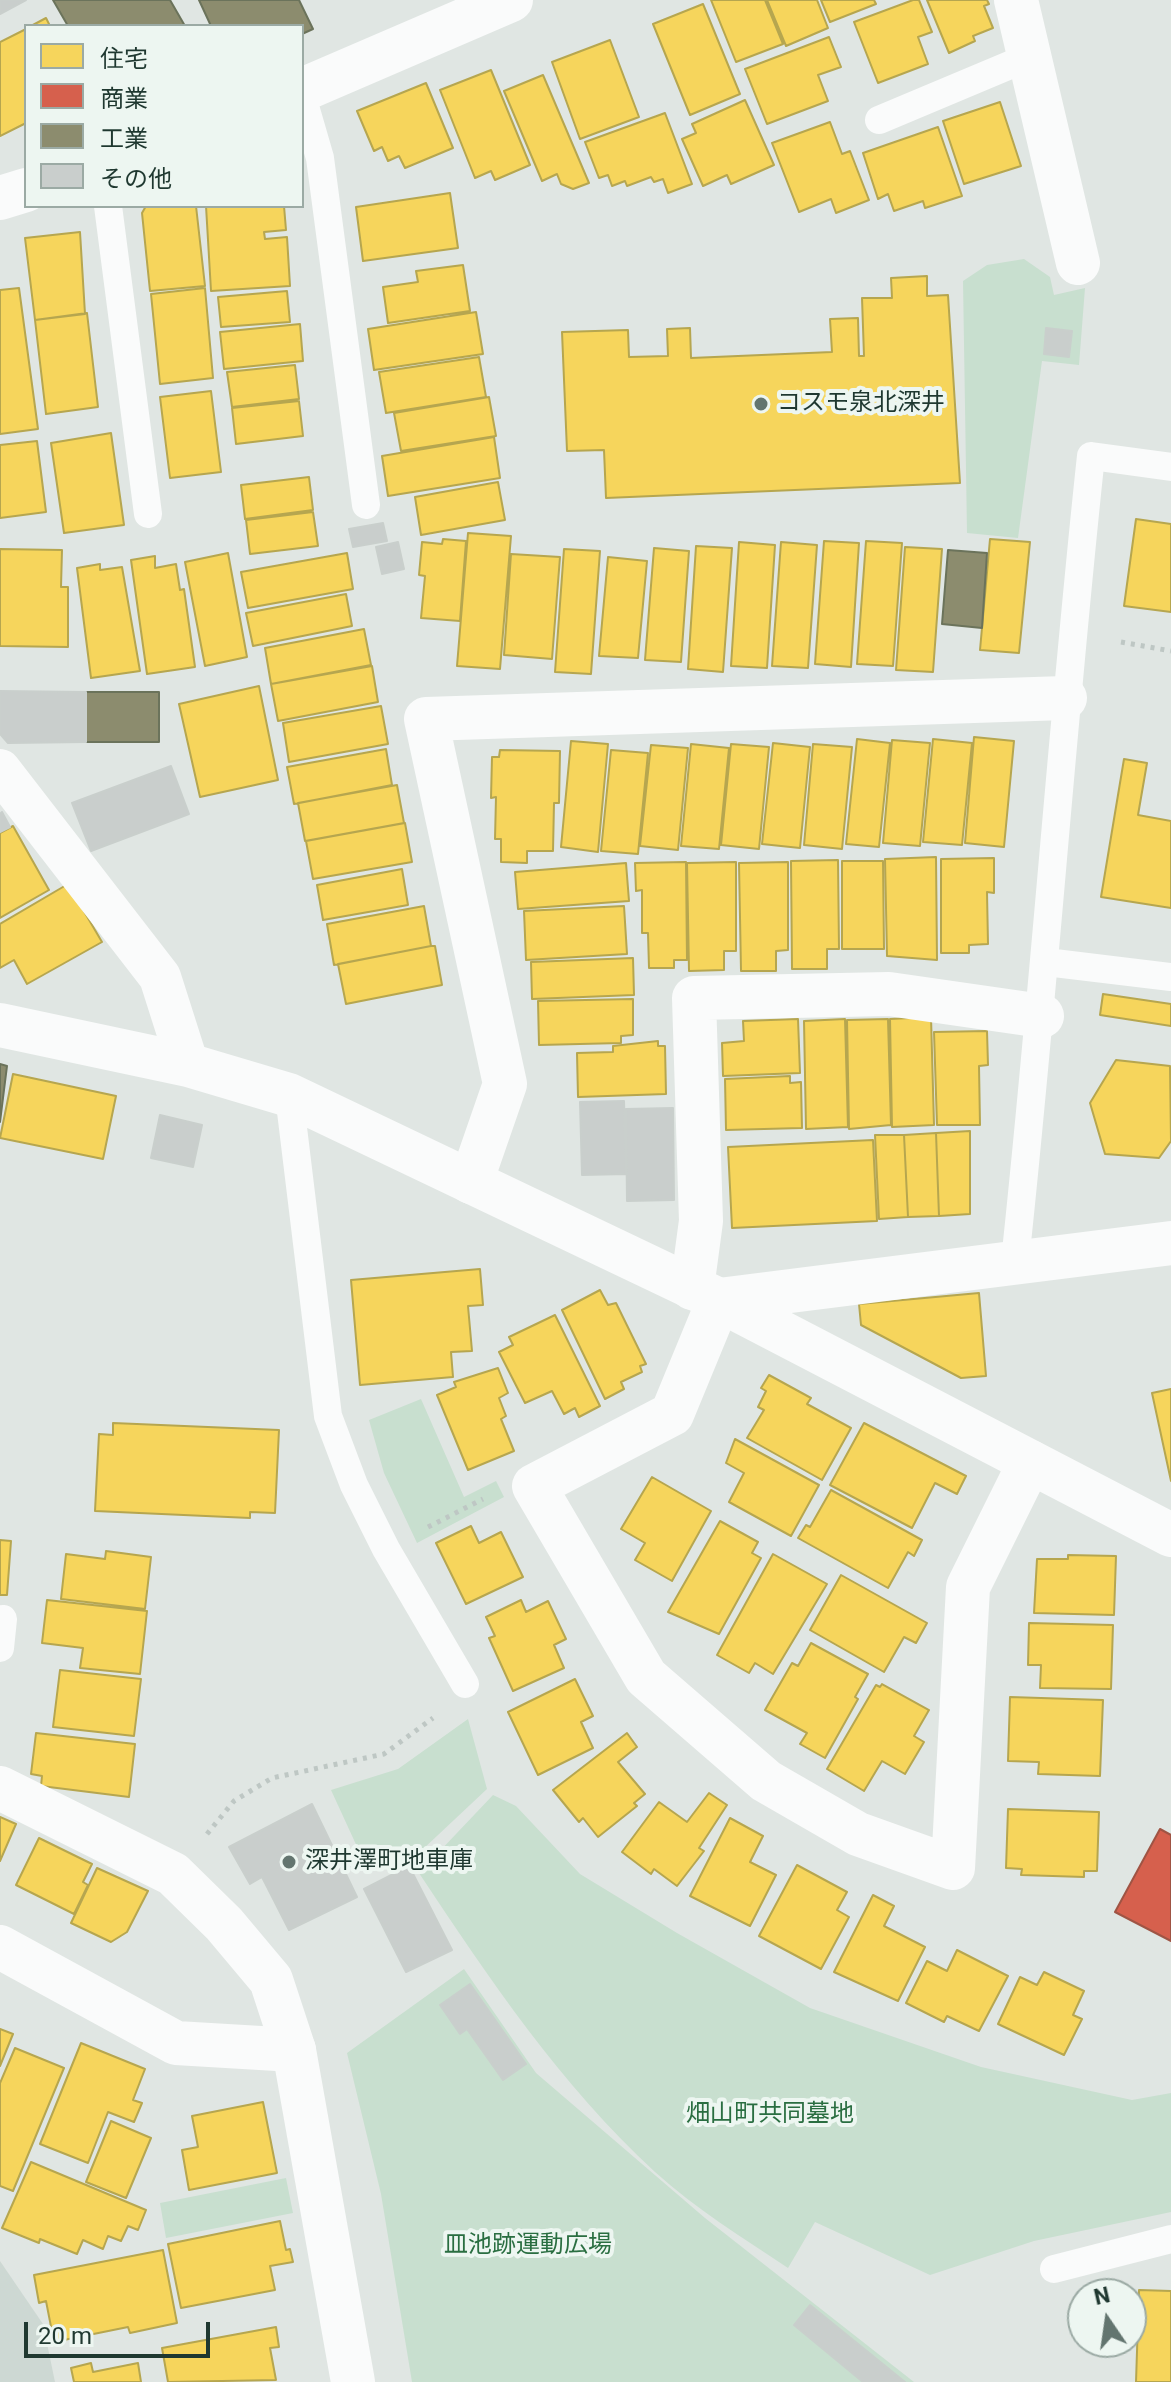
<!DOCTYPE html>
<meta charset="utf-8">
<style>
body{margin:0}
#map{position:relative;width:1171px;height:2382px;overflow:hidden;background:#e0e6e3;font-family:Roboto,"Noto Sans JP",sans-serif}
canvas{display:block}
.legend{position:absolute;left:24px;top:24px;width:280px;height:184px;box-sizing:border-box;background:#edf6f1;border:2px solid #9baaa4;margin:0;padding:10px 14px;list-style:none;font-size:24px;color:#1f3830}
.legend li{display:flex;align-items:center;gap:16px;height:40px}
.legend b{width:40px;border:2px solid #9baaa4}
.north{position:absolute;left:1067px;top:2278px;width:80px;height:80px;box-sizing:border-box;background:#edf6f1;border:2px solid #9baaa4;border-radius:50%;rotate:347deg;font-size:22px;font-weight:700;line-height:32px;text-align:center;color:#1f3830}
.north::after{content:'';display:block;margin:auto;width:28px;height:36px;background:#63756f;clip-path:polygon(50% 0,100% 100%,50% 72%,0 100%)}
.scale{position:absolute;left:24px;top:2322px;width:186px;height:36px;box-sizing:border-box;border:4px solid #1f3830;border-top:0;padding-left:10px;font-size:24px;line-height:28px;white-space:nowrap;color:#1f3830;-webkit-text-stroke:6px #edf6f1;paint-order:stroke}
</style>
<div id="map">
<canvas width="1171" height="2382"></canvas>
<ul class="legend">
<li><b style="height:22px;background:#f6d55c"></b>住宅</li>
<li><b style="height:22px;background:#d6604d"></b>商業</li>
<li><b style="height:22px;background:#8c8c6e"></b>工業</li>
<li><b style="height:22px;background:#c9cecc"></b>その他</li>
</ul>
<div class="north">N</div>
<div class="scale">20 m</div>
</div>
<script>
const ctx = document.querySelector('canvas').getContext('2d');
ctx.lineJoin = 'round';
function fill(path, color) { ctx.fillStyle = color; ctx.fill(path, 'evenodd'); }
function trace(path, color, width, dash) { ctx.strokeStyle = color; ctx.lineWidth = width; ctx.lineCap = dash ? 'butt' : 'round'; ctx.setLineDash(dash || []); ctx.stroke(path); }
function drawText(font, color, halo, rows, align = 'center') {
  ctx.font = font + ' Roboto,"Noto Sans JP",sans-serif'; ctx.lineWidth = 8; ctx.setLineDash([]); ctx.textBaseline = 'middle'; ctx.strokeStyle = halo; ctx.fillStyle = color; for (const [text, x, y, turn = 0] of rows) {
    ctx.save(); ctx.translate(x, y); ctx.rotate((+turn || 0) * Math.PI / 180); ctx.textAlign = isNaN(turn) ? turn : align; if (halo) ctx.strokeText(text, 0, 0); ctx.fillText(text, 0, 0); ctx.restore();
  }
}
fill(new Path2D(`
 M0 2261 43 2324 55 2382H0Z`), '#cdd8d3');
fill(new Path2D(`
 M1024 259 1050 277 1054 295 1085 288 1079 365 1042 361 1018 538 967 533 963 281 987 265Z
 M421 1399 464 1497 496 1481 504 1497 417 1543 384 1473 369 1420Z
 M468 1719 487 1789 405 1866 365 1864 331 1790 398 1769Z
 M493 1795 516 1806 580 1874 677 1933 810 2008 981 2067 1132 2100 1171 2093V2212L1034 2241 930 2275 815 2222 788 2268C743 2238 696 2209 655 2172 560 2084 490 1980 419 1873Z
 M464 1969 536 2073 705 2218 914 2382H412L381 2194 347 2053Z
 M286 2178 293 2213 166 2238 160 2203Z`), '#c8dfcf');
const homes = new Path2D(`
 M711 0H765L783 44 736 62Z
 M767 0H817L828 28 786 46Z
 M821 0H874L876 4 830 22Z
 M913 0H919L932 32 918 37 928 64 878 83 854 22Z
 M927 0H987L989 4 984 6 993 28 973 36 975 41 949 53Z
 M703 4 740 94 690 115 653 24Z
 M46 18 50 26H31Z
 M26 29V123L0 136V42Z
 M829 37 841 67 818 75 828 101 767 124 745 69Z
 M610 40 639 117 580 139 552 62Z
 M491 70 530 165 495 180 491 171 475 178 440 90Z
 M543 75 589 183 573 189 561 184 557 174 542 181 504 91Z
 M426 83 453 148 405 168 399 156 388 161 382 147 374 151 357 111Z
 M745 100 774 165 731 184 727 175 703 186 682 139 696 133 692 124Z
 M1000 102 1021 166 964 184 943 121Z
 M665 113 692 184 668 193 663 179 654 182 651 177 627 186 625 181 612 186 608 175 599 178 585 142Z
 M830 122 842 154 850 151 869 200 836 213 831 199 799 212 772 143Z
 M938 127 962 196 925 208 923 201 894 211 888 194 878 199 863 153Z
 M450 193 458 248 363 261 356 207Z
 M146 206H196L205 286 150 291 142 213Z
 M206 206H284L286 230 264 232 265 239 287 237 290 286 211 291Z
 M80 232 85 314 35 320 25 238Z
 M463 265 470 311 388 323 383 287 418 282 416 271Z
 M927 276V296L948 295 960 483 606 498 604 450 567 451 562 332 628 330 629 357 668 356 667 329 690 328 691 358 832 352 830 319 858 318 859 356H864L862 298H892L891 278Z
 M19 288 38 429 0 434V290Z
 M205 288 213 378 160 384 151 294Z
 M287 291 290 322 221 327 218 297Z
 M476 312 483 354 374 370 368 329Z
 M87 313 98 407 46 414 35 320Z
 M300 324 303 361 224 369 220 332Z
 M479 357 486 397 386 413 379 372Z
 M295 365 299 399 232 407 227 372Z
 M211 391 221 472 170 478 160 397Z
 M489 397 496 436 401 451 394 413Z
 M299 401 303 436 236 444 232 408Z
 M111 433 124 525 64 533 51 443Z
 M494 437 500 478 388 496 382 456Z
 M37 441 46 512 0 518V445Z
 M309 477 313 510 245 519 241 485Z
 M498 482 505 520 421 535 415 497Z
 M313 512 318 546 250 554 246 520Z
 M1136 519 1171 524V612L1124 606Z
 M468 533 511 536 500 669 457 666Z
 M443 539 466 541 460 621 421 618 425 576 419 575 422 542 442 544Z
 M990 539 1030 542 1019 653 980 650Z
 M824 541 859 543 851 667 815 664Z
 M866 541 902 543 893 666 857 664Z
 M739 542 775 545 767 668 731 666Z
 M781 542 817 545 808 668 772 666Z
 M696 546 732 548 723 672 688 669Z
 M905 547 942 549 933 672 896 670Z
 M654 548 689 551 681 662 645 660Z
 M0 549 62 550 61 587H68V647L0 646Z
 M564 549 600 551 591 674 555 672Z
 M228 553 247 657 205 666 185 562Z
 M347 553 353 589 248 608 241 572Z
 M511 554 560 557 552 659 504 655Z
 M155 556V568L176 564 180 590 184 589 195 667 147 674 131 560Z
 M608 557 647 561 638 658 599 656Z
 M100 564V570L122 567 140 671 91 678 77 568Z
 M346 594 352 626 253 646 246 613Z
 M364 629 371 665 271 684 265 648Z
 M372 666 378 702 278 721 271 684Z
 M259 686 278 780 200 797 179 704Z
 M381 706 388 744 289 762 283 723Z
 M974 737 1014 741 1004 847 965 843Z
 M857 739 890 743 879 847 846 844Z
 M933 739 972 743 962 845 923 842Z
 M892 740 930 743 920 846 883 843Z
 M571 741 608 744 598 852 561 847Z
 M773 743 810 747 800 848 762 844Z
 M691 744 729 748 719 849 681 846Z
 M731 744 769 747 759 849 721 845Z
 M813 744 852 747 842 849 804 845Z
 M651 745 688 748 678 850 640 846Z
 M386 749 392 785 294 804 287 767Z
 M500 750 560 751 559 803H554L553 851H527V863L501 862V839H495L496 797 491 798 492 757H499Z
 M611 750 648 753 638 854 601 851Z
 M1124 759 1147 763 1138 815 1171 821V908L1101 897Z
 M397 785 404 823 305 841 298 803Z
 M405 823 412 862 313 879 306 841Z
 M13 826 49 890 0 918V833Z
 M936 857 937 960 887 956 885 859Z
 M994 858V893L987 892 988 944 969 945V953H941V859Z
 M838 860 839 949H827V969H792L791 861Z
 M842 861H883L884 949H842Z
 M686 862 687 960H674V968H649L648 933H642V890L636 891 635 863Z
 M736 862V951H724V970L689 971 687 863Z
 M788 862V950L776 951V971H741L739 863Z
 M626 863 629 901 518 909 515 872Z
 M402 869 408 905 323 920 317 885Z
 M68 884 102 942 27 984 14 960 0 968V924Z
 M424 906 431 946 334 965 327 924Z
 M624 906 627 954 526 960 524 911Z
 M431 946H435L442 985 346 1004 338 964Z
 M633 958 634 995 532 999 531 962Z
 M1103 994 1171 1004V1026L1100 1015Z
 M633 999V1035L621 1036V1043L539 1045 538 1001Z
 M931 1017 934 1125 892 1127 890 1019Z
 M798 1019 800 1073 723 1076 722 1043 744 1041 743 1021Z
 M845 1019 848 1127 806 1129 804 1021Z
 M888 1019 891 1125 849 1129 847 1020Z
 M987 1031 988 1065 979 1066 980 1125H937L934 1032Z
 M658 1041V1046H665L666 1094 578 1097 577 1053 613 1052V1046Z
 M1116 1060 1170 1066 1171 1141 1159 1158 1105 1154 1090 1103Z
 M13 1074 116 1096 103 1159 0 1138Z
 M790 1076V1083L801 1082 802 1128 726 1130 725 1079Z
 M970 1131V1214L939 1216 936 1133Z
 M936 1133 939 1216 908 1217 904 1135Z
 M875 1135H904L908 1217 879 1219Z
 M873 1140 877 1221 732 1228 728 1147Z
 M480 1269 483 1305 468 1306 472 1351 451 1352 453 1377 360 1385 351 1280Z
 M600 1290 608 1305 616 1303 646 1364 640 1366 642 1372 621 1382 624 1389 605 1399 562 1310Z
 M979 1293 986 1376 961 1378 861 1325 859 1304Z
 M555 1315 600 1406 579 1417 575 1408 564 1414 552 1391 525 1403 499 1352 513 1345 509 1337Z
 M498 1368 508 1393 499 1398 506 1416 501 1419 514 1451 468 1470 437 1395 456 1387 454 1382Z
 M769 1375 811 1398 807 1404 851 1428 822 1480 747 1438 764 1410 758 1407 766 1391 761 1388Z
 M1171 1389V1481L1152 1393Z
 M113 1423 279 1430 275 1513 250 1512V1518L95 1511 99 1434 113 1435Z
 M864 1423 966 1476 957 1494 935 1483 912 1528 830 1485Z
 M735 1439 819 1485 791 1536 729 1502 744 1473 726 1463Z
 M652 1477 711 1511 672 1581 635 1560 645 1543 621 1529Z
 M831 1490 922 1540 914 1556 908 1552 888 1588 798 1538 806 1525 810 1527Z
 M720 1521 758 1542 752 1553 761 1558 719 1634 668 1612Z
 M471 1526 479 1543 501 1532 523 1577 466 1604 436 1543Z
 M0 1540 11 1541 7 1595H0Z
 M106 1551 151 1557 145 1609 61 1599 66 1554 105 1559Z
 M773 1554 827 1584 773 1674 755 1663 749 1673 717 1655Z
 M1068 1555 1116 1556 1114 1615 1034 1613 1037 1559H1068Z
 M841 1575 927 1623 916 1643 904 1637 884 1672 810 1630Z
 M47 1600 147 1611 140 1674 80 1668 83 1648 42 1643Z
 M521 1600 526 1612 548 1601 566 1639 554 1645 564 1668 513 1691 489 1638 495 1636 486 1617Z
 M1029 1623 1113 1625 1111 1689 1040 1688 1041 1665H1028Z
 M811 1643 868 1674 855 1697 858 1699 825 1758 800 1744 807 1733 765 1710 792 1663 798 1666Z
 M60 1670 141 1679 134 1736 53 1727Z
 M575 1679 593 1716 581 1722 593 1748 538 1775 508 1712Z
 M882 1684 929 1710 914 1736 924 1742 905 1774 882 1761 864 1791 827 1769 876 1685 880 1687Z
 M1010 1697 1103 1700 1100 1776 1038 1774 1039 1762 1008 1761Z
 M36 1733 135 1744 129 1797 41 1786 42 1776 31 1774Z
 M627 1733 637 1747 618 1762 645 1794 634 1803 637 1806 598 1837 583 1818 579 1822 553 1790Z
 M709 1793 727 1805 699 1848 704 1851 677 1886 654 1869 651 1874 622 1852 659 1802 687 1822Z
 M1008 1809 1099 1812 1097 1871H1084V1877L1021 1875 1022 1869 1006 1868Z
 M0 1817 16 1824 0 1861Z
 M730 1818 763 1836 750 1862 776 1875 750 1926 690 1896Z
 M39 1838 92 1864 83 1882 88 1885 74 1914 16 1885Z
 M797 1865 847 1892 837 1910 849 1917 821 1969 759 1936Z
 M97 1868 148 1891 127 1932 111 1942 71 1923Z
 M873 1895 894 1906 884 1926 925 1947 898 2001 834 1972Z
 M957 1950 1008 1976 979 2031 947 2016 944 2022 906 2003 927 1961 947 1971Z
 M1044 1972 1084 1991 1073 2015 1082 2019 1064 2055 998 2024 1020 1977 1037 1985Z
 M0 2029 13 2034 0 2066Z
 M81 2043 145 2069 133 2100 142 2103 134 2122 108 2112 88 2163 40 2144Z
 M15 2048 64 2068 13 2191 0 2186V2083Z
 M263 2102 277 2173 189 2190 182 2150 198 2147 192 2116Z
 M111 2121 151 2138 126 2198 86 2182Z
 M31 2162 146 2210 138 2230 128 2226 121 2241 108 2236 103 2249 83 2240 77 2254 40 2239 39 2243 2 2228Z
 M280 2221 286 2250 290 2249 293 2262 270 2266 275 2290 181 2308 168 2244Z
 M163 2250 177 2323 130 2333 128 2327 54 2342 46 2301 39 2303 34 2275Z
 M1139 2290 1171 2291V2382H1136Z
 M276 2327 279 2347 270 2348 276 2380 168 2382 162 2348Z
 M91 2363 93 2372 138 2363 141 2382H74L71 2368Z`);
fill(homes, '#f6d55c');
trace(homes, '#b6a64f', 2);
const shops = new Path2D(`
 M1160 1829 1171 1835V1941L1115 1912Z`);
fill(shops, '#d6604d');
trace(shops, '#9f5444', 2);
const industry = new Path2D(`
 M53 0H170L185 26H68Z
 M199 0H299L313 29 302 34V26H211Z
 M948 550 987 553 982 628 942 624Z
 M86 692H159V742H86Z
 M0 1064 7 1066 0 1122Z`);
fill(industry, '#8c8c6e');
trace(industry, '#6b735b', 2);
const building = new Path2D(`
 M0 0H26L0 14Z
 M1046 328 1072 331 1069 357 1044 354Z
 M383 523 387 541 353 547 349 529Z
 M398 542 404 569 382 574 376 547Z
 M0 691 86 692V742L8 743 0 734Z
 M171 766 189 814 91 851 72 803Z
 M2 812 10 827 0 832V814Z
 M624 1101 626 1174 582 1175 580 1102Z
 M673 1108 674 1200 627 1201 626 1109Z
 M160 1115 202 1125 193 1167 151 1158Z
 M312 1804 357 1897 289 1930 262 1877 250 1884 229 1847Z
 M409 1866 452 1950 406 1972 364 1889Z
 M470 1984 526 2064 503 2080 467 2029 460 2034 440 2005Z
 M810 2305 905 2382H863L794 2325Z`);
fill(building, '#c9cecc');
trace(building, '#c9cfcc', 2);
trace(new Path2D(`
 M1121 642 1171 651
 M428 1527 483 1499
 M207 1834 234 1801 272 1778 384 1754 433 1718`), '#bec7c4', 5, [4, 6]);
trace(new Path2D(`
 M302 96 320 158 366 505
 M879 120 1029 57
 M108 206 148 514
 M1046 962 1171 977
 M289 1095 328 1416 354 1485 386 1549 465 1684
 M1015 1261C1044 993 1062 724 1091 456L1171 467
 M0 1648 3 1619
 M1054 2269 1171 2239`), '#fafbfb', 28);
trace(new Path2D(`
 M0 770 160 977 188 1065`), '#fafbfb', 42);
trace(new Path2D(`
 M1016 0 1078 263
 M471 1182 505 1084 426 719 1065 698
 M692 1288 701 1221 694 998 889 994 1042 1016
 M1030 1462 968 1587 953 1868 858 1834 766 1781 646 1677 534 1486 672 1414 719 1300 1171 1243
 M0 1788 173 1874 224 1924 271 1980 294 2050`), '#fafbfb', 44);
trace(new Path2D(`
 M302 90 511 0
 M0 198 26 190
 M0 1025 188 1065 289 1095 719 1300 1171 1535
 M0 1947 176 2043 294 2050 353 2382`), '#fafbfb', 44);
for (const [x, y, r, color] of [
 [761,404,8,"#63756f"],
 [289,1862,8,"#63756f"]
]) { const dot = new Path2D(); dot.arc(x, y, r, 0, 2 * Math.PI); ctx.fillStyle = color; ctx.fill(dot); trace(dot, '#edf6f1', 3); }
drawText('24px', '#1f3830', '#edf6f1', [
 ["コスモ泉北深井",777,404],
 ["深井澤町地車庫",305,1862]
], 'left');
drawText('24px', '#2a6e41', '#edf6f1', [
 ["畑山町共同墓地",770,2115],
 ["皿池跡運動広場",528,2246]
]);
</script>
